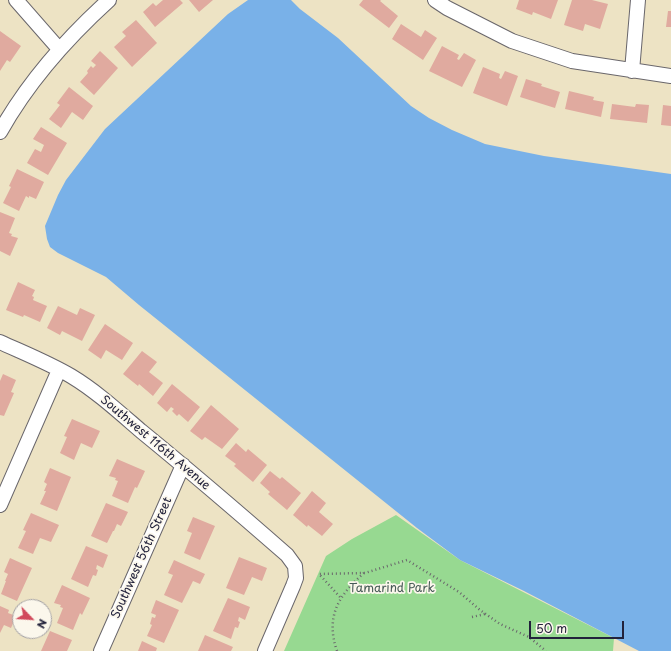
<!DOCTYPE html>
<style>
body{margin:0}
#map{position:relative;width:671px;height:651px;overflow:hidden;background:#ede3c4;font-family:"Playpen Sans",sans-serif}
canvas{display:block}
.north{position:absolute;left:12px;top:599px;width:40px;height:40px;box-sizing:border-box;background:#fbf7ec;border:1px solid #a4a2a5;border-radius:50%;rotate:115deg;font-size:11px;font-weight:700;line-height:16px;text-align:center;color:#22223b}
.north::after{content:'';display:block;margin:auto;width:14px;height:18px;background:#d1495b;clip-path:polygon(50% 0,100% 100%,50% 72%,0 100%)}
.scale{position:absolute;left:529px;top:621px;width:95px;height:18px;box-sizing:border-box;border:2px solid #22223b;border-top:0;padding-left:5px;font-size:12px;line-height:14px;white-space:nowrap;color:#22223b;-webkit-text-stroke:3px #fbf7ec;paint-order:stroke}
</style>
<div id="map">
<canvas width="671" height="651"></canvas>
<div class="north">N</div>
<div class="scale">50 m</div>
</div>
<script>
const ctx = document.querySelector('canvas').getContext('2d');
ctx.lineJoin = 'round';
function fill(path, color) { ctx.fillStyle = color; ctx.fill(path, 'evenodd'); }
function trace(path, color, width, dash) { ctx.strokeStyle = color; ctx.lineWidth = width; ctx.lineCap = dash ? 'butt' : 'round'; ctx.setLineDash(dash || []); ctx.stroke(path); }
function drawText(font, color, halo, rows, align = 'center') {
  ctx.font = font + ' "Playpen Sans",sans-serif'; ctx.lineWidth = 3.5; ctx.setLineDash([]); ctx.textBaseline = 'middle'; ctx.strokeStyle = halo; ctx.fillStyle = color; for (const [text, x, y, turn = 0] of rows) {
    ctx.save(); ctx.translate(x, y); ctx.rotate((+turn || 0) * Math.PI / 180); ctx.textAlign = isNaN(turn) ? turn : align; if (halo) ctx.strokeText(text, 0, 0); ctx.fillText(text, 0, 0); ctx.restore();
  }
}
fill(new Path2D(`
 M396 515 460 560 614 638 613 651H284L326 556 352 539Z`), '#97d991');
fill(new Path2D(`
 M248 0H291L300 9 338 38 411 106 429 118 452 130 485 144 544 156 671 174V651H639L524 591 460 560 417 528 139 305 106 277 58 253 50 247 47 239 45 226 58 195 66 180 105 129 228 14Z`), '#79b1e8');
fill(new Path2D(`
 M163 0H180L183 3 155 27 143 12 153 3 156 6Z
 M189 0H213L199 12Z
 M363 0H381L380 1 398 16 389 28 359 5Z
 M519 0H558L551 19 533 12 532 15 516 9Z
 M572 0H592L608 4 600 29 585 24 583 31 564 25Z
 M668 11H671V27H666Z
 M136 20 157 43 132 67 114 47 126 36 122 32Z
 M401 24 421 37 425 30 437 38 423 60 392 39Z
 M0 31 21 46 10 62 7 60 0 71Z
 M442 46 459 55 457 59 459 60 464 53 476 60 462 87 429 71Z
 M100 51 118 68 94 95 80 82 88 73 87 71 91 66 93 68 96 65 91 61Z
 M483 67 500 74 499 78 501 79 505 71 518 76 507 106 473 93Z
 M526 79 542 84 541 86 560 92 555 108 520 97Z
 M69 87 93 106 83 120 72 112 61 128 49 119 60 105 57 103Z
 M569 91 594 97 593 100 604 102 601 117 565 109Z
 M612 104 635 107 636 104 649 105 647 123 610 119Z
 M663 105 671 106V126L661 125Z
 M41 127 67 143 48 175 27 163 35 149 41 152 44 145 33 139Z
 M17 169 44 182 36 199 29 196V198L26 196 19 211 3 203 11 187 9 186Z
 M0 212 15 218 9 233 12 234 11 236 18 238 10 256 0 251Z
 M18 282 35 290 32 296 34 297 33 300 47 306 40 322 24 315 23 317 6 310Z
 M58 306 77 315 80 308 95 315 82 341 62 331 60 335 47 328Z
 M105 324 133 343 122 360 106 350 101 359 88 350Z
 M142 351 157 362 149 372 163 383 153 396 139 384 138 386 123 374Z
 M3 374 16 380 11 392 14 393 4 416 0 415V381Z
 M172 384 200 407 188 422 179 414 177 416 172 411 174 409 171 407 167 412 157 403Z
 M211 405 239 429 222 449 205 437 202 440 190 431Z
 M72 419 100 431 92 448 81 443 74 460 60 453 67 437 64 436Z
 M236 443 246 452 248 449 267 465 253 482 234 466 236 464 225 456Z
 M117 459 145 471 137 488 135 487 128 503 112 496 118 481 115 480 116 478 109 476Z
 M50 468 71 477 57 511 40 504 46 491H44L47 484 44 482Z
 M270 471 280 479 282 477 301 493 287 510 268 494 270 492 260 483Z
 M312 491 326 503 319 512 333 524 322 536 308 525 307 527 293 515Z
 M106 503 128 512 121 526 117 524 114 531H113L107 543 91 536Z
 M31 513 59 525 51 542 40 538 33 554 18 548 26 531 23 530Z
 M193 517 215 526 200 560 184 553 192 533 187 531Z
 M86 546 108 555 103 568 97 565 96 569 98 570 96 576 93 575 88 587 71 579Z
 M239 557 267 568 262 581 252 577 244 595 226 588Z
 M10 558 32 568 17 601 1 594 6 581H5L8 574 4 572Z
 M174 560 205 574 200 584 193 581 182 603 164 595 173 575 168 573Z
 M62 585 90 598 82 615 80 613 73 630 57 623 63 608 60 607 61 605 54 603Z
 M228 598 250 607 245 620 239 617 238 621 240 622 238 628 235 627 231 639 213 631Z
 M156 600 179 610 164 643 147 636 152 625 150 624 152 617 155 618 156 615 151 613Z
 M0 606 9 610 8 613 16 616 11 628 4 625 0 633Z
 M50 631 72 640 67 651H41Z
 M205 635 233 647 231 651H198Z
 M142 641 157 648 156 651H138Z`), '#e0aa9f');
const minor = new Path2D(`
 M16 0 59 49
 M435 0 447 8 512 41 572 61 671 76
 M632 71 638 0
 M0 132C28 82 66 39 109 0
 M0 342C24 353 49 363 71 376 96 391 119 412 141 431 190 471 239 513 287 555L295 566 296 578 293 586 265 651
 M0 505 59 370
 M101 651 183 465`);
trace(minor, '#69666b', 16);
trace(new Path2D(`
 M340 597 319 574 365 573 407 560 459 592 480 610 500 624 529 637 546 651
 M472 617 485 614
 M337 651C325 616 339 595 364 573`), '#69666b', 2.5, [1, 3]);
trace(minor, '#fff', 14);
drawText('12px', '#22223b', '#fbf7ec', [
 ["Southwest 116th Avenue",155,443,40],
 ["Southwest 56th Street",142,558,-66]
]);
drawText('12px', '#455955', '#fbf7ec', [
 ["Tamarind Park",392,589]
]);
</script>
